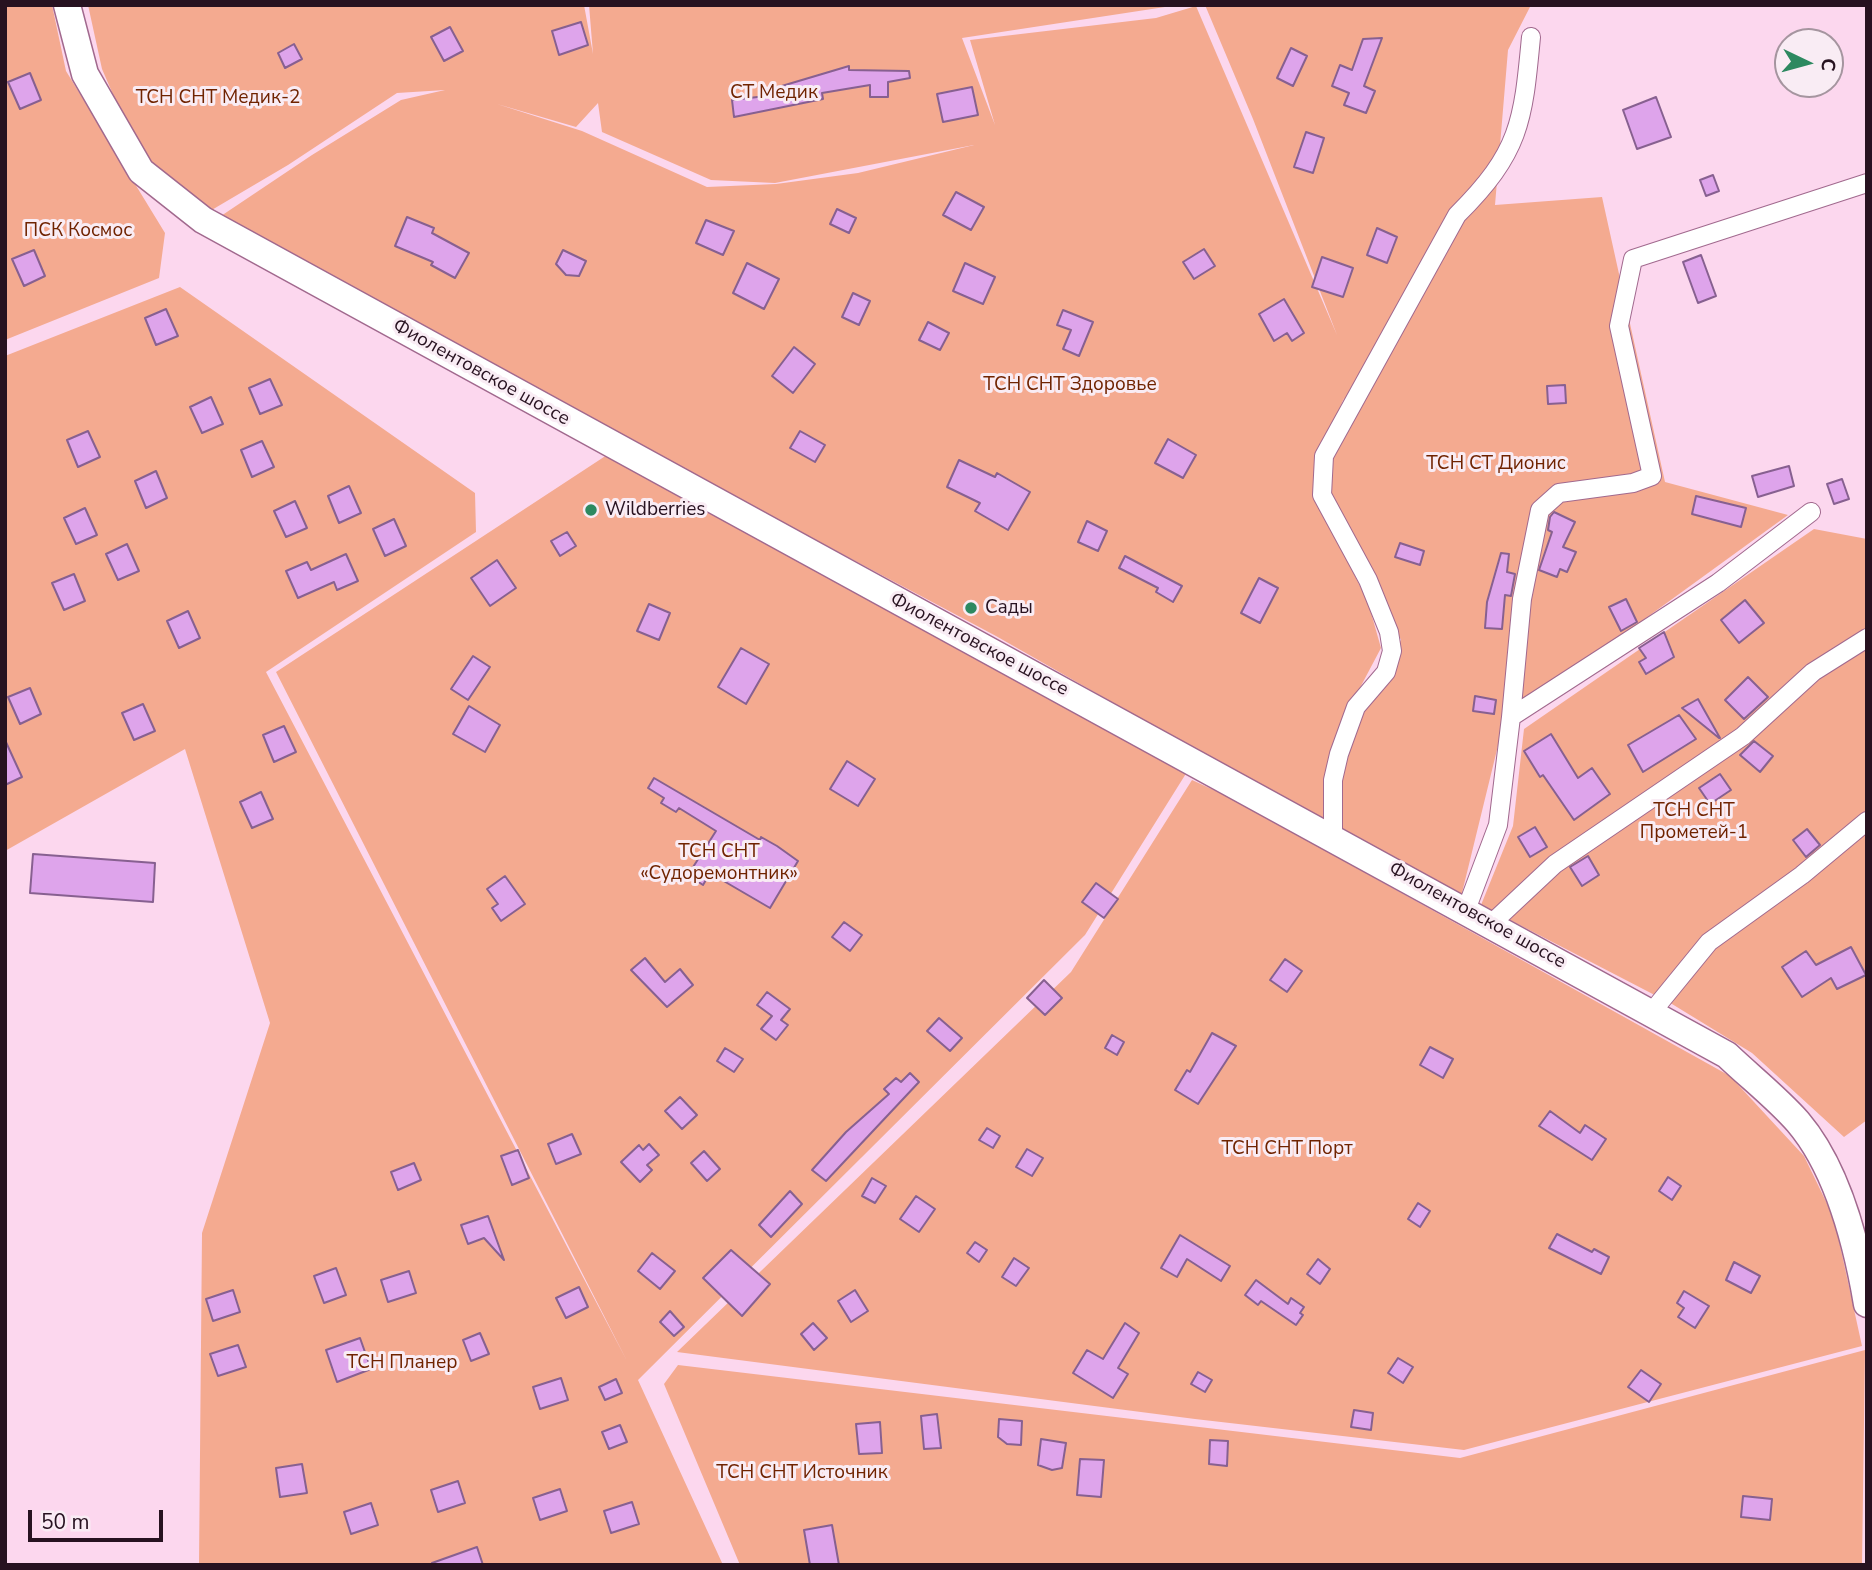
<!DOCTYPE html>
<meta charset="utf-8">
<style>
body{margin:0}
#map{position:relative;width:1872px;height:1570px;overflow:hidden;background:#fcd7ee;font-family:"Nunito Sans",sans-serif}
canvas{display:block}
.frame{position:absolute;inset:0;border:7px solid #271220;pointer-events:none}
.north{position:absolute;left:1774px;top:28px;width:70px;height:70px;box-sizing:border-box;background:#f9ecf4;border:2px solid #a5959f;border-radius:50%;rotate:95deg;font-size:19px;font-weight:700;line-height:28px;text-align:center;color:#271220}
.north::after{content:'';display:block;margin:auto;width:24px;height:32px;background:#2d8960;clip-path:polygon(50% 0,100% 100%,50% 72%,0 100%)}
.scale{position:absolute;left:28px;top:1510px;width:135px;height:32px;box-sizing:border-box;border:4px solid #271220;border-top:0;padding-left:9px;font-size:21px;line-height:24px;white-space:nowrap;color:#271220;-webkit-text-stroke:5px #f9ecf4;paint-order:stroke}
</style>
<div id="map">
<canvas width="1872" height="1570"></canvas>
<div class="frame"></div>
<div class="north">С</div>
<div class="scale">50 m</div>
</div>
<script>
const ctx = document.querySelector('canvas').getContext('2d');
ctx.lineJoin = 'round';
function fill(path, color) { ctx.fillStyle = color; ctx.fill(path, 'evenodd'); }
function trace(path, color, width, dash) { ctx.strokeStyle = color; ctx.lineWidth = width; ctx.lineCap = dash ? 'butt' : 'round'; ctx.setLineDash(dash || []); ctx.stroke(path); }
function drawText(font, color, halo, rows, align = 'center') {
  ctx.font = font + ' "Nunito Sans",sans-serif'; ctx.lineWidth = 6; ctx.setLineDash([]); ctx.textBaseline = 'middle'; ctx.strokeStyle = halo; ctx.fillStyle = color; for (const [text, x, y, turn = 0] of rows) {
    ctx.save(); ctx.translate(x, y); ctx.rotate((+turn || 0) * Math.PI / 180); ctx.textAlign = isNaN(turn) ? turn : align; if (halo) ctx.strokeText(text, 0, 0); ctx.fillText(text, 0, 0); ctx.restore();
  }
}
fill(new Path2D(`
 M5 5H52L66 71 165 233 159 278 5 340Z
 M88 5H584L593 54 589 5H1178L962 38 995 125 970 40 1156 18 1196 6 1337 335 1253 119 1205 5H1531L1508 50 1495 205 1602 197 1665 482 1788 515 1504 721 1461 897 1339 828 1338 762 1401 640 1330 490 1332 456 1344 398 1314 469 1318 502 1368 602 1381 648 1353 701 1331 752V827L996 636 215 220 312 155 401 100 445 90 397 93 288 165 210 211 140 157 102 69ZM598 103 602 132 711 180 775 183 974 145 858 173 776 184 707 187 582 131 497 104 576 127Z
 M180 287 475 493 476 532 266 672 627 1361 276 672 610 453 1187 772 1085 935 638 1380 723 1565H199L202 1233 270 1023 185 749 5 851V356Z
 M1814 529 1867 539V1120L1844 1137 1752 1053 1672 1004 1481 905 1513 826 1524 729Z
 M1192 780 1231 798 1730 1076 1804 1156 1834 1218 1862 1346 1464 1450 1195 1419 677 1352 1071 972Z
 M1865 1350 1862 1565H740L664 1384 678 1365 1460 1458Z`), '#f4aa90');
const building = new Path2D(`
 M581 22 588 45 559 55 552 31Z
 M450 27 463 51 444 61 431 37Z
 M1382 38 1364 86 1375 91 1366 113 1344 105 1349 93 1332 86 1340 65 1352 70 1363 39Z
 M294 44 302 59 285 68 278 53Z
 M1291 48 1307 56 1293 86 1277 78Z
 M849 66V70L909 71 910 78 888 82V97H870V85L822 93 823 99 734 117 732 100 766 96 765 91Z
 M30 73 41 100 20 109 8 82Z
 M972 87 978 115 943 122 937 94Z
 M1656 97 1671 137 1637 149 1623 110Z
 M1306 132 1324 138 1313 173 1294 167Z
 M1713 175 1719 191 1706 196 1700 180Z
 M956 192 984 207 971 230 943 215Z
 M837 209 856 218 849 233 830 224Z
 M407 217 434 228 432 233 469 253 455 278 431 265 433 262 395 246Z
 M706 220 734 231 723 255 696 243Z
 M1377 228 1397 237 1387 263 1367 255Z
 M1204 249 1215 266 1194 279 1183 262Z
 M34 250 45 276 24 286 12 259Z
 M563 250 586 261 579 276 566 275 556 264Z
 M1701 255 1716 296 1698 303 1683 262Z
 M1322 257 1353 268 1343 297 1312 287Z
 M747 263 779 279 764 309 733 293Z
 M965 263 995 277 983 304 953 291Z
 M853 293 870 301 859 325 842 317Z
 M1284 299 1304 333 1292 341 1287 333 1274 341 1259 314Z
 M166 309 178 336 156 345 145 318Z
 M1063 310 1093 322 1079 356 1063 349 1071 330 1057 325Z
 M928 322 949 333 940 350 919 340Z
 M794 347 815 364 793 393 772 376Z
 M270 379 282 405 260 414 249 388Z
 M1565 385 1566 403 1548 404 1547 386Z
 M211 397 223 424 202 433 190 407Z
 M88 431 100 457 78 467 67 440Z
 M800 431 825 445 815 462 790 448Z
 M1168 439 1196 455 1183 478 1155 463Z
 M262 441 274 467 252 477 241 450Z
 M959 460 995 477 997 473 1030 492 1008 530 975 511 980 503 947 487Z
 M1789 466 1794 486 1758 497 1752 476Z
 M156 471 167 498 146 508 135 481Z
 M1842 479 1849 499 1834 504 1827 484Z
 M349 486 361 513 339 523 328 496Z
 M1696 496 1746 508 1741 527 1692 514Z
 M295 501 307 528 286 537 274 511Z
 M85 508 97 535 76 544 64 518Z
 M1554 512 1575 522 1563 547 1576 552 1567 572 1560 569 1557 577 1539 570 1552 532 1548 530 1550 517Z
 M394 519 406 546 385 556 373 529Z
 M1087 521 1107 531 1098 551 1078 542Z
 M567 532 576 546 560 556 551 541Z
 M1400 543 1424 551 1420 565 1395 557Z
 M127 544 139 571 118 580 106 554Z
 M1501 553 1509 554 1507 572 1515 574 1511 596 1505 595 1502 629 1485 628 1487 602Z
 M346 554 358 581 337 590 334 582 298 598 286 571 307 562 311 570Z
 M1125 556 1182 586 1173 602 1156 592 1158 588 1119 568Z
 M497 560 516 588 490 606 471 578Z
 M74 574 85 601 64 610 52 583Z
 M1259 578 1278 588 1260 623 1241 613Z
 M1626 599 1637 622 1621 631 1609 607Z
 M1745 600 1764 623 1739 643 1721 620Z
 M649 604 670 613 659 640 637 631Z
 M188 611 200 638 179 648 167 621Z
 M1664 632 1674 657 1646 674 1639 662 1646 658 1639 648Z
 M741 648 769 664 746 704 718 687Z
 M473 656 490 667 468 700 451 689Z
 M1748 677 1768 697 1744 719 1725 700Z
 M30 688 41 714 20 724 8 697Z
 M1475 696 1496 700 1494 714 1473 711Z
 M1698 699 1720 738H1719L1682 708Z
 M143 704 155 731 134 740 122 713Z
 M469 706 500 725 485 752 453 734Z
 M1679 715 1696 739 1643 772 1628 745Z
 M284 726 296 752 274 762 263 735Z
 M1551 734 1578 778 1592 768 1610 794 1574 820 1543 775 1540 777 1524 751Z
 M5 740 22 777 5 785Z
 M1754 741 1773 756 1760 772 1740 755Z
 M847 761 875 779 858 806 830 789Z
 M1720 774 1731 790 1710 804 1699 788Z
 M654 778 760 840 761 837 777 846 798 861 770 908 710 873 703 885 688 875 716 831 679 808 676 812 661 803 664 798 648 788Z
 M261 792 273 819 252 828 240 802Z
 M1535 827 1547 847 1530 857 1518 837Z
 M1807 829 1820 845 1806 857 1793 840Z
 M33 854 155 863 153 902 30 893Z
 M1588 856 1599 875 1582 886 1570 867Z
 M505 876 525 904 501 921 492 908 498 904 487 889Z
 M1096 883 1118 899 1104 918 1082 902Z
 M844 922 862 935 850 951 832 937Z
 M1851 947 1866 975 1837 989 1831 978 1802 997 1782 967 1806 951 1816 965Z
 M645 958 665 982 680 969 693 985 667 1007 631 970Z
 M1285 959 1302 971 1287 992 1270 980Z
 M1044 980 1062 998 1045 1015 1027 998Z
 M767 992 790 1009 781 1020 788 1025 776 1040 761 1029 772 1016 757 1005Z
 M939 1018 962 1038 950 1051 927 1031Z
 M1212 1033 1236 1046 1198 1104 1175 1090 1187 1070 1190 1072Z
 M1112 1035 1124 1042 1117 1055 1105 1048Z
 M1430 1047 1453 1059 1443 1078 1420 1065Z
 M725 1048 743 1059 734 1072 717 1061Z
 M910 1073 919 1082 826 1181 812 1170 846 1132 889 1094 884 1089 896 1078 901 1082Z
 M680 1097 697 1115 682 1129 665 1111Z
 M1550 1111 1580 1133 1585 1125 1606 1139 1592 1160 1539 1126Z
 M987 1128 1000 1136 993 1148 979 1140Z
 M572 1134 581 1154 556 1164 548 1144Z
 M649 1144 659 1155 647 1165 652 1170 640 1182 621 1162 639 1145 643 1150Z
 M1027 1149 1043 1158 1032 1176 1016 1167Z
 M518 1150 529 1178 512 1185 501 1156Z
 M704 1151 720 1169 707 1181 691 1163Z
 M414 1163 421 1180 398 1190 391 1172Z
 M1668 1177 1681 1186 1672 1200 1659 1191Z
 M872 1178 886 1186 875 1203 862 1196Z
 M790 1191 802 1204 771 1237 759 1225Z
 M916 1196 935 1209 919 1232 900 1219Z
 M1418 1203 1430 1211 1420 1227 1408 1219Z
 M488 1216 504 1260 484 1238 468 1244 461 1225Z
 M1557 1234 1592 1252 1594 1249 1609 1257 1601 1274 1549 1248Z
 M1180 1235 1230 1266 1221 1281 1187 1259 1177 1277 1161 1268Z
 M975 1242 987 1250 979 1262 967 1253Z
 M731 1250 770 1284 742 1316 703 1278Z
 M652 1253 675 1271 660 1289 638 1271Z
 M1014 1258 1029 1268 1016 1286 1002 1277Z
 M1318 1259 1330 1269 1320 1284 1307 1274Z
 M1734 1262 1760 1276 1751 1293 1726 1280Z
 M336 1268 346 1295 324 1303 314 1276Z
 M409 1271 416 1293 388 1302 381 1280Z
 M1256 1280 1288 1304 1291 1298 1304 1307 1300 1313 1303 1315 1296 1325 1261 1301 1258 1305 1245 1295Z
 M579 1287 588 1307 566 1318 556 1298Z
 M233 1290 240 1312 213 1321 206 1299Z
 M855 1290 868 1311 851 1322 838 1301Z
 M1684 1291 1709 1306 1695 1328 1678 1317 1684 1308 1677 1303Z
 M670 1311 684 1327 674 1336 660 1322Z
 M813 1323 827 1338 814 1350 801 1334Z
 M1125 1323 1139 1333 1118 1368 1128 1374 1113 1398 1073 1373 1087 1350 1103 1359Z
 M480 1333 489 1354 471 1361 463 1340Z
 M360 1338 371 1369 337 1382 326 1350Z
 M238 1345 246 1367 218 1376 210 1354Z
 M1398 1358 1413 1367 1403 1383 1388 1373Z
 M1641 1370 1661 1384 1649 1402 1628 1387Z
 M1198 1372 1212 1380 1205 1392 1191 1384Z
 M561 1378 568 1400 540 1409 533 1387Z
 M616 1379 622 1393 605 1400 599 1387Z
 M1354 1410 1373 1413 1371 1430 1351 1427Z
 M937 1414 941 1448 924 1449 921 1416Z
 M999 1419 1022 1421 1021 1445 1007 1444 998 1437Z
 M880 1422 882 1453 859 1454 856 1424Z
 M620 1425 627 1442 609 1449 602 1432Z
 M1041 1439 1066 1443 1062 1468 1052 1470 1038 1465Z
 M1210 1440 1228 1441 1227 1466 1209 1464Z
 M1080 1459 1104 1460 1101 1497 1077 1495Z
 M302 1464 307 1493 280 1497 276 1468Z
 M458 1481 465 1503 438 1512 431 1490Z
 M560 1489 567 1511 540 1520 533 1498Z
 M1743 1496 1772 1499 1770 1520 1741 1517Z
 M632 1502 639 1524 611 1533 604 1511Z
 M371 1503 378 1525 351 1534 344 1512Z
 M832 1525 839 1565H810L804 1530Z
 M477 1547 483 1565H432V1563Z`);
fill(building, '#dea4eb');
trace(building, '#876090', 2);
const street = new Path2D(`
 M1511 717 1522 599 1540 510 1559 493 1633 483 1652 476 1619 326 1633 259 1867 183
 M1333 837V780L1339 754 1356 707 1386 672 1392 651 1389 632 1368 580 1322 495 1324 456 1457 215C1520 152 1523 123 1531 37
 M1466 910 1498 825 1511 717 1718 583 1811 512
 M1491 924 1555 864 1743 736 1813 672 1867 638
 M1651 1013 1709 942 1802 875 1867 821`);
const secondary = new Path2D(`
 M67 5 85 74 141 171 203 220 1727 1055C1750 1077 1777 1098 1798 1122 1838 1169 1857 1245 1867 1304`);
trace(street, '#a1698e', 20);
trace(secondary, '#a1698e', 29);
trace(street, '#fff', 18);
trace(secondary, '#fff', 26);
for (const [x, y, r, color] of [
 [591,510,7,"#2d8960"],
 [971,608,7,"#2d8960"]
]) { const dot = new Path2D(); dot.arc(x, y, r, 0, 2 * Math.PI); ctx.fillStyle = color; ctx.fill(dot); trace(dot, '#f9ecf4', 2.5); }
drawText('19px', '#702300', '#f9ecf4', [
 ["СТ Медик",774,93],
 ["ТСН СНТ Медик-2",218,98],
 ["ПСК Космос",78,231],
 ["ТСН СНТ Здоровье",1070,385],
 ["ТСН СТ Дионис",1496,464],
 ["ТСН СНТ",1694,811],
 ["Прометей-1",1694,833],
 ["ТСН СНТ",719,852],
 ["«Судоремонтник»",719,874],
 ["ТСН СНТ Порт",1287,1149],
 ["ТСН Планер",402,1363],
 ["ТСН СНТ Источник",802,1473]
]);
drawText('19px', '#271220', '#f9ecf4', [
 ["Фиолентовское шоссе",481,373,29],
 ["Фиолентовское шоссе",979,645,28],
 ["Фиолентовское шоссе",1477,916,29]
]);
drawText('19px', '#271220', '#f9ecf4', [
 ["Wildberries",605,510],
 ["Сады",985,608]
], 'left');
</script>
